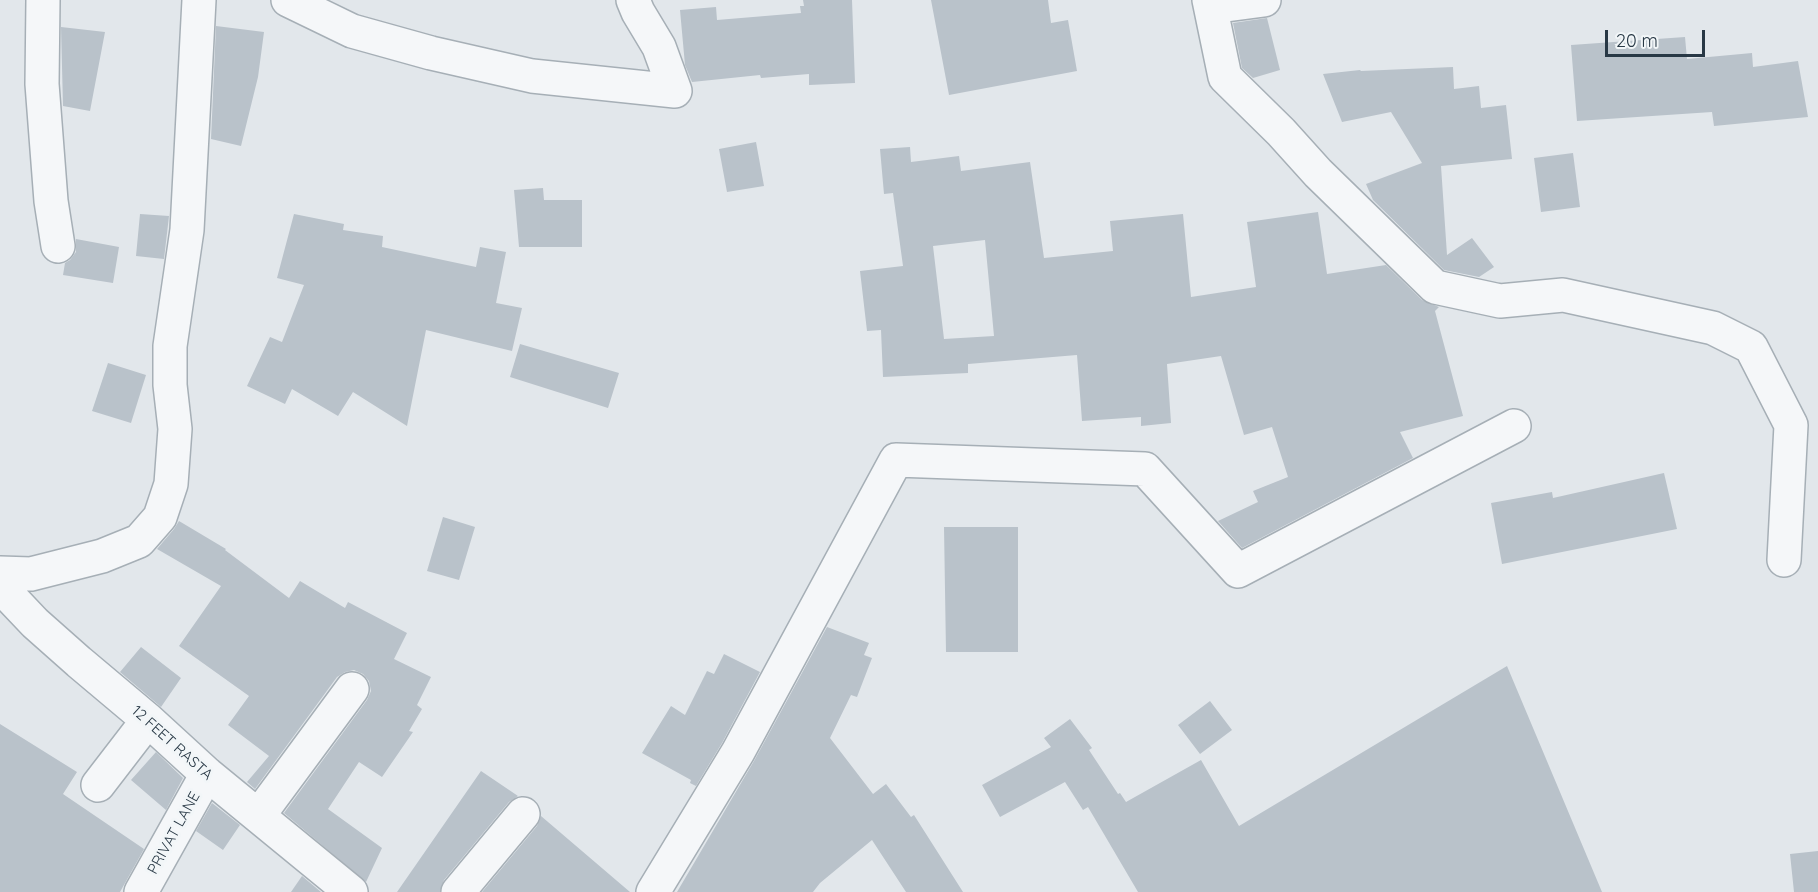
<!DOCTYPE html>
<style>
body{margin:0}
#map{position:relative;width:1818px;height:892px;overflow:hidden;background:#e2e7eb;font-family:Quicksand,sans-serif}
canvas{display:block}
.scale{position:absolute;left:1605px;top:30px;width:100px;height:27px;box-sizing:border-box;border:3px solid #283845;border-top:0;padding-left:8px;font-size:18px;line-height:21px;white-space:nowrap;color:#283845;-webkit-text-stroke:4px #f2f6f8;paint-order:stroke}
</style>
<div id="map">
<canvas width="1818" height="892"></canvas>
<div class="scale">20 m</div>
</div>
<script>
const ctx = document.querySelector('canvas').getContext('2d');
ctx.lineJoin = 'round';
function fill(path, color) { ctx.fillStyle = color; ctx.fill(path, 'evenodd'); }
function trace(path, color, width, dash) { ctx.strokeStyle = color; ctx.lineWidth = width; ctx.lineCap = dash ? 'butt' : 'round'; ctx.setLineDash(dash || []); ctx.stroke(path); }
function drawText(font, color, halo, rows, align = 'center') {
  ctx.font = font + ' Quicksand,sans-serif'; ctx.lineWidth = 6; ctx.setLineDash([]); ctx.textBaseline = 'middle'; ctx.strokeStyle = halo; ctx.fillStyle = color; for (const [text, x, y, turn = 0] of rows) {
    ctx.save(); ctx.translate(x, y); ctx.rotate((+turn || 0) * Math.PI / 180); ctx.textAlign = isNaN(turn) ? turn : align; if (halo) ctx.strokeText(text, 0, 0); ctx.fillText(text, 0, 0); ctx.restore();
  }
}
fill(new Path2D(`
 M803 0H852L855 83 809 85V74L761 78 760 75 692 82 685 65 680 10 716 7 717 20 801 13 800 6H804Z
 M931 0H1048L1051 23 1068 20 1077 71 949 95Z
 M1267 18 1280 70 1253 78 1242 68 1233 23Z
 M216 26 264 32 258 77 241 146 211 139Z
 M61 27 105 32 90 111 63 106Z
 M1685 37 1687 59 1752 53 1753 67 1798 61 1808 117 1714 126 1712 112 1577 121 1571 45Z
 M1453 67 1454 89 1479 86 1481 108 1506 105 1512 159 1441 166 1447 255 1472 238 1494 267 1479 277 1444 270 1373 200 1366 184 1422 163 1391 112 1342 122 1323 74 1360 70 1361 71Z
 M756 142 764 186 727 192 719 149Z
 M910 147 911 162 959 156 961 171 1030 162 1044 258 1113 251 1110 221 1183 214 1191 297 1256 287 1247 222 1318 212 1327 274 1386 265 1422 300 1439 307 1435 311 1463 416 1400 432 1413 458 1242 548 1218 521 1258 502 1253 491 1288 477 1272 427 1244 435 1221 356 1167 364 1171 423 1141 426V417L1082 421 1077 355 968 364V373L883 377 881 330 867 331 860 271 903 266 893 193 884 194 880 149ZM985 240 994 336 944 339 933 246Z
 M1573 153 1580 207 1541 212 1534 158Z
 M543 188 544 200H582V247H519L514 190Z
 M140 214 169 216 164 259 136 256Z
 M294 214 344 224 343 230 383 236 382 247 476 267 480 247 506 252 496 303 522 308 512 351 426 330 407 426 353 392 338 416 292 389 285 404 247 386 270 337 282 342 304 285 277 278Z
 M76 239 119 247 113 283 63 275 65 263 70 260 76 252Z
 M520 344 619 373 608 408 510 377Z
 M108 363 146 375 131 423 92 411Z
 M1664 473 1677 529 1502 564 1491 503 1552 492 1553 498Z
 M443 517 475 527 459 580 427 571Z
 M179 521 226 549 225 550 289 598 300 581 345 608 348 602 407 633 394 659 431 677 417 705 422 709 409 731 413 732 382 777 359 762 328 809 382 848 366 882 284 813 367 700 371 691 369 681 363 674 354 670 345 672 337 677 255 789 247 782 269 756 228 725 249 696 179 646 221 586 157 549 174 529Z
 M944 527H1018V652H946Z
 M827 627 869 643 864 655 872 658 857 697 851 695 830 738 873 794 886 784 911 817 914 815 963 892H906L872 840 820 883 813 892H677L754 761Z
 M141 647 181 678 161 707 120 672Z
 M724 654 760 672 722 743 696 786 690 783 691 780 642 753 671 706 685 715 707 671 714 674Z
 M1507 666 1602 892H1138L1088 807 1083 810 1065 782 1000 817 982 785 1051 747 1044 738 1070 719 1092 748 1089 750 1118 794 1120 793 1126 802 1201 760 1239 826Z
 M1210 701 1232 730 1200 754 1178 725Z
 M0 724 77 772 63 794 144 849 120 892H0Z
 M156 752 183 778 166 810 131 780Z
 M481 771 518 796 509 802 444 880 440 892H397Z
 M212 803 240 825 223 850 196 831Z
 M541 816 630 892H482L537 826Z
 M1818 851V892H1794L1790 854Z
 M302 876 321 892H291Z`), '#b9c2ca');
const minor = new Path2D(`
 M43 0 42 84 51 201 58 246
 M288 0 352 31 431 53 532 76 675 91 659 47 638 12 633 0
 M1209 0 1225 77 1281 132 1318 173 1435 287 1500 301 1563 295 1713 328 1751 347 1791 425 1784 560
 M1211 7 1264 0
 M0 573 31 574 102 556 139 541 160 517 171 484 175 429 170 385V346L187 230 199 0
 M0 586 35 623 79 662 148 720 207 774 351 892
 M98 785 148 720
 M259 815 352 689
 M141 892 207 774
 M458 892 523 814
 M653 892 738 752 896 460 1145 469 1238 571 1514 426`);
trace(minor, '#a6afb6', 36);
trace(minor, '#f5f7f9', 33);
drawText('15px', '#283845', '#f2f6f8', [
 ["12 FEET RASTA",172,743,42],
 ["PRIVAT LANE",174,833,-61]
]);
</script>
